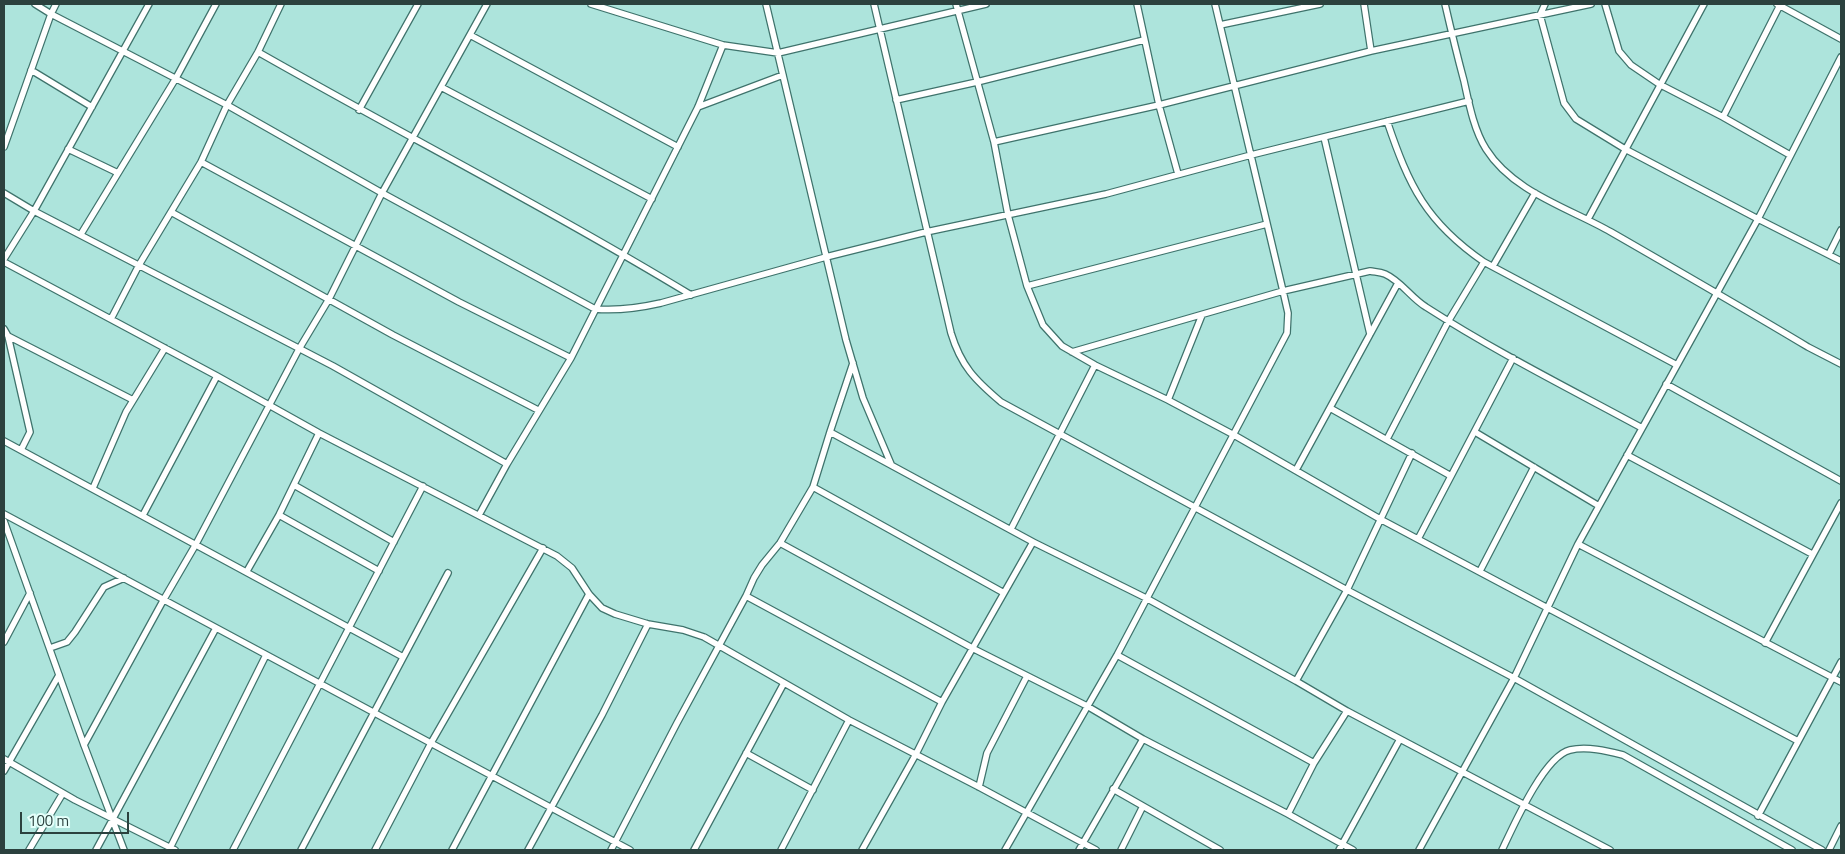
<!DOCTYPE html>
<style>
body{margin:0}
#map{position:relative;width:1845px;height:854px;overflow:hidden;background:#ade4dc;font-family:"Titillium Web",sans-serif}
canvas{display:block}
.frame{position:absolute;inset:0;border:5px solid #2b413e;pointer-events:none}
.scale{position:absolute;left:20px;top:812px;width:109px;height:22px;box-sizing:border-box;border:2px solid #2b413e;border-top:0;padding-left:6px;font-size:15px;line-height:18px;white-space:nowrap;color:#2b413e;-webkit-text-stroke:4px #e4fffa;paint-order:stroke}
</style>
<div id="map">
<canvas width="1845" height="854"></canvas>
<div class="frame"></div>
<div class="scale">100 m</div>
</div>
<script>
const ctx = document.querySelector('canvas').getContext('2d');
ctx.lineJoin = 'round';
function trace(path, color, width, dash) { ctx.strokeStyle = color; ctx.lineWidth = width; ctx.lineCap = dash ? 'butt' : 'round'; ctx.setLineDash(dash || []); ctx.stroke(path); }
const street = new Path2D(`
 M35 4 51 14 227 105 382 193 595 309C618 311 639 308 661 303L826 257 926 232 1106 194 1251 155 1469 101
 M591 4 723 45 778 53 986 4
 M766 4 846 340 863 398 891 464
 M874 4 951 333C961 366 975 380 1001 402L1347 590 1514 678 1822 850
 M956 4 994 142 1008 215 1027 286 1043 325 1062 346 1095 365 1168 400 1234 435 1380 519 1798 741
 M1137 4 1159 105 1178 174
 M1364 4 1371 51
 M1445 4C1451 30 1457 55 1464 81 1469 104 1474 130 1486 149 1513 192 1569 208 1611 232 1677 270 1743 308 1808 347L1841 364
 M1545 4 1540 15 1564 103 1576 119 1625 149 1758 219 1841 261
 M1605 4 1619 51 1631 65 1659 84 1723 117 1790 155
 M1777 4 1841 39
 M1220 25 1320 4
 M470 35 678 147
 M258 52C402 134 549 209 691 295
 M31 70 92 107
 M441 87 652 199
 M896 100 977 82 1144 40
 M698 107 783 75
 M359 110 418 4
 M1723 117 1780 5
 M1387 121C1409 186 1426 222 1484 262L1677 365
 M1324 137 1370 334
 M994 142 1159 105 1371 51 1591 4
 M4 147 51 14 56 4
 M68 149 118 173
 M201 162 459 302 571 358
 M4 193 34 211 333 366 507 464
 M171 212 393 335 538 410
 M1588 219 1704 4
 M81 234 176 78 216 4
 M1829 254 1841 230
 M4 259 34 211 149 4
 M4 262 217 376 319 433 557 556 572 568 589 594 602 608 615 614 648 624 683 630 704 637 849 720 979 787 1096 850
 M1493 266 1535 193
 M1027 286 1267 224
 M111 319 139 265 201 162 227 105 258 52 281 4
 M4 329 8 336 133 400
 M8 336 30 432 21 450
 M1072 352 1283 291 1370 271C1375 272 1380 272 1385 274 1401 281 1411 298 1426 307 1496 352 1570 389 1642 428
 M1666 384 1841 481
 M1168 400 1202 315
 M1330 408 1451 476
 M830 432 1033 542 1146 598 1296 681 1347 711 1610 850
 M1475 432 1599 506
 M1387 439 1449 320 1484 262
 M4 441 403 657
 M1627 455 1812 554
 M1296 470 1398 283
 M294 485 394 542
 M813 487 1004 593
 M93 488 126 412 165 348
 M4 514 630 850
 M143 515 217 376
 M279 515 379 571
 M479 515 507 464 571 358 698 107 723 45
 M4 521 84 745 124 850
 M1011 529 1095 365
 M1418 539 1513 358
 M780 543 974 649 1087 706 1143 739 1288 814 1353 850
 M1578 544 1841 682
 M247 571 279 515 319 433
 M1480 571 1534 467
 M746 596 942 702
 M4 642 30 593
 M1765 643 1841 503
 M50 648 67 642 75 632 104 587 124 578
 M1117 655 1314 763
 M1296 681 1347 590 1412 453
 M84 745 164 599 196 544 299 349 329 299 382 193 487 4
 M746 753 813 790
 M4 759 75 800 175 850
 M4 771 59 675
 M979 787 987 753 1027 676
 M1113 789 1220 850
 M1288 814 1314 763 1347 711
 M1758 816 1841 662
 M170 848 266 655
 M29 850 63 793
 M96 850 216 628
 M233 850 423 486
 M301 850 448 573
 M375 850 431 743 543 548
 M452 850 589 594
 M528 850 602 715 648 624
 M611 850 677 723 746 596 754 578 762 565 780 543 813 487 830 432 853 363
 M694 850 784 683
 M781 850 849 720
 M862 850 916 754 942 702 1033 542
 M1005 850 1117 655 1287 333 1288 313 1283 291 1215 4
 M1079 850 1143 739
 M1121 850 1143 806
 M1339 850 1400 739
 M1419 850 1514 678 1578 544 1758 219 1841 57
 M1502 850C1513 827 1544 756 1570 750 1587 746 1607 751 1623 755L1792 850
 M1829 850 1841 826`);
trace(street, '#3f736c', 8);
trace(street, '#fff', 5.5);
</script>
